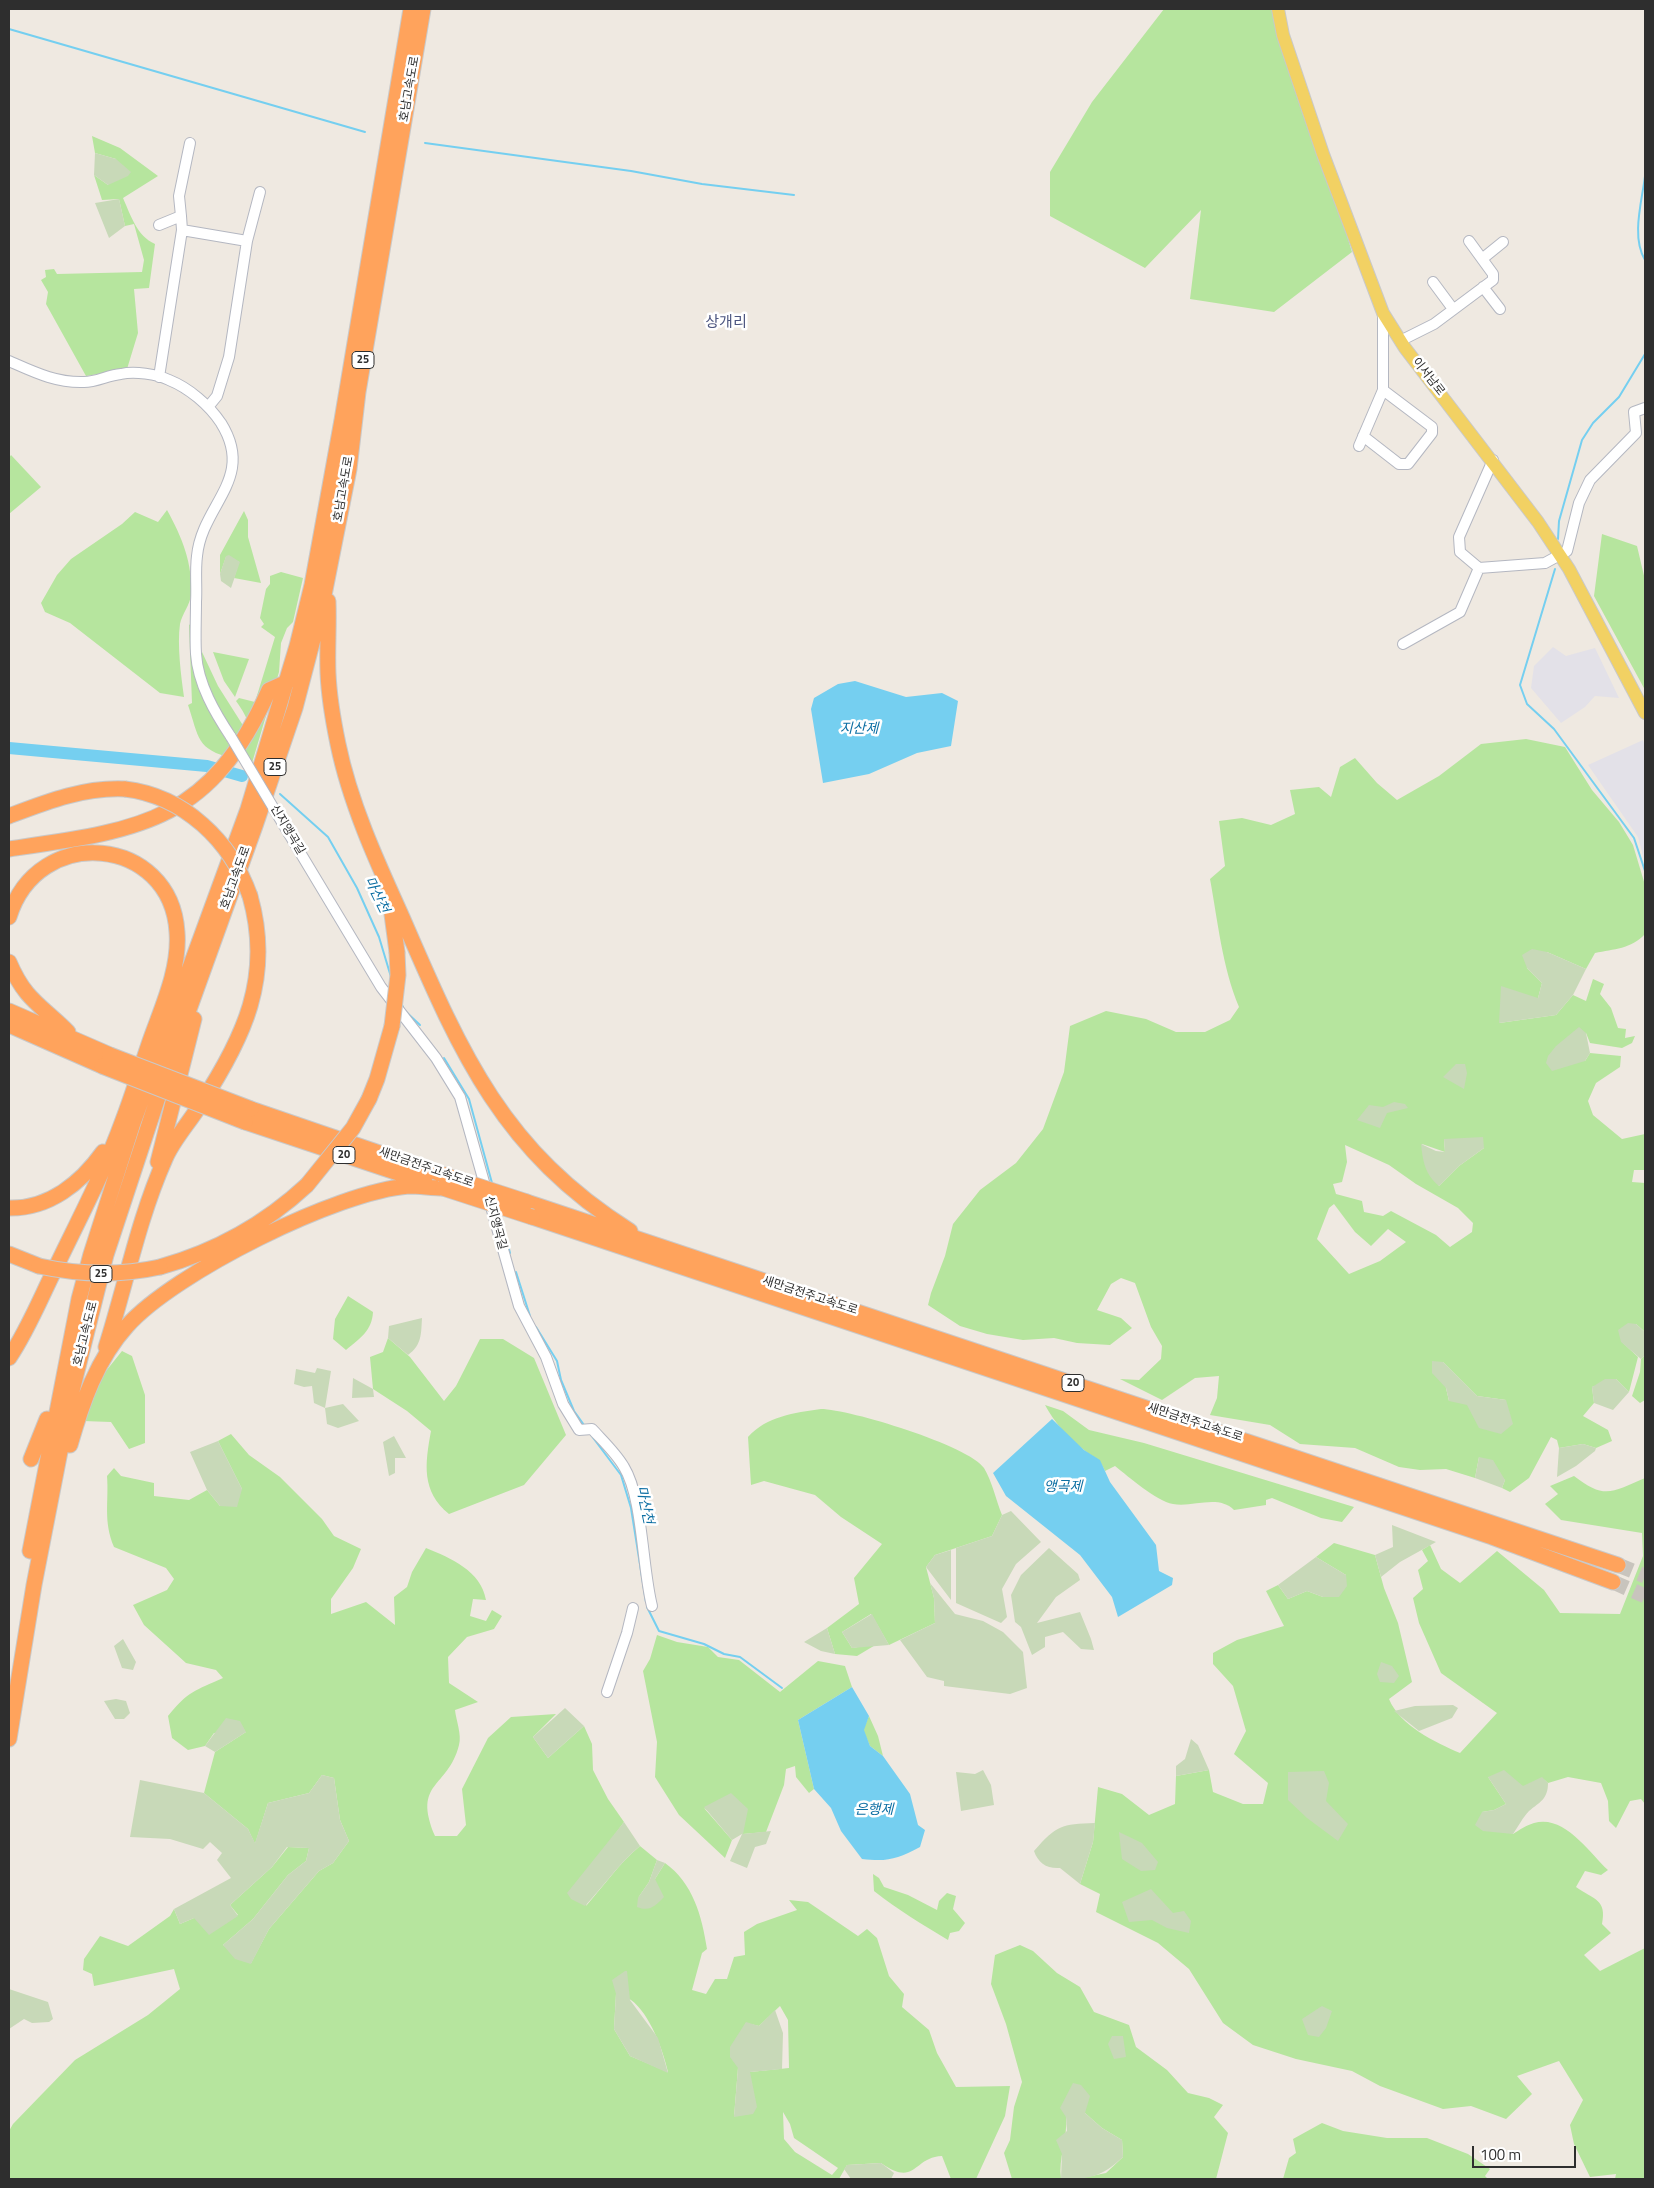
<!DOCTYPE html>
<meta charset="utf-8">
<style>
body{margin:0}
#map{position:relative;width:1654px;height:2188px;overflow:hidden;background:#efe9e1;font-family:"Titillium Web",sans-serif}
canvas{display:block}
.frame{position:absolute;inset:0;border:10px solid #2e2e2e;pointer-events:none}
.scale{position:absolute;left:1472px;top:2146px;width:104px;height:22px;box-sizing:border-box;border:2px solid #2e2e2e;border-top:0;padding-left:6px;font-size:15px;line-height:18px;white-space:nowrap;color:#2e2e2e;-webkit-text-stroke:4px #fff;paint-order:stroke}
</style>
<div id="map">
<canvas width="1654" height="2188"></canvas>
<div class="frame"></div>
<div class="scale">100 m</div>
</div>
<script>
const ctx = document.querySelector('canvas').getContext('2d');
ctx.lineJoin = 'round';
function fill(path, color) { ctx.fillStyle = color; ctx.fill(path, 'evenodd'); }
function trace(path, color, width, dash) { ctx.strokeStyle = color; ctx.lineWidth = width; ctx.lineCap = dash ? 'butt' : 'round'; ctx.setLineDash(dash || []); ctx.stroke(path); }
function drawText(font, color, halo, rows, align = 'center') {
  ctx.font = font + ' "Titillium Web","Noto Sans KR",sans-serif'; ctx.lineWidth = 5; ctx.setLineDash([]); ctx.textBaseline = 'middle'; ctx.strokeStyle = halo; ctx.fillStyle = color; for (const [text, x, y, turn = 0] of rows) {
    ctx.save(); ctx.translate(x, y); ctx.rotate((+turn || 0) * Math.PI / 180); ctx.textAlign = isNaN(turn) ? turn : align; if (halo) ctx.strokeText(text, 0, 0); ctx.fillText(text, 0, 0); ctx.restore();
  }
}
fill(new Path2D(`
 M1553 647 1566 656 1595 648 1619 698 1595 696 1585 707 1561 723 1531 688 1534 666Z
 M1643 740 1645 746V863L1638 837 1588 765Z`), '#e3e1e8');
fill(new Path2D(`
 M1164 9H1278L1352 252 1274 312 1190 299 1201 210 1145 268 1050 216V172L1092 102Z
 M92 136 120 148 158 176 123 198C131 216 137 236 155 244L149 288 134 289 138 333 127 369 86 376 46 304 48 292 41 280 46 277 45 270 54 269 57 274 142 272 144 260 134 224 125 226 119 199 102 200 94 175 108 185 116 159 95 153Z
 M11 455 41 487 9 514V458Z
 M167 510C182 537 193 564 191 595 190 605 182 614 180 624 177 645 181 676 184 697L160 693 70 623 45 612 41 603 57 575 71 559 122 524 135 512 158 522Z
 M244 511 248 520V537L261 583 234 578 239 562 226 557 220 574V555Z
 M1602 534 1637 546 1645 580V690L1594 596Z
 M281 572 303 578 293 622 287 628 281 643 279 672 252 763 244 750C250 726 251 722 236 701L239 698 255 702 275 637 261 627 264 624 260 618 266 589 270 584V576Z
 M192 623 199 688 207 707 235 755 233 758C196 750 199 737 188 705L192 703 189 625Z
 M202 652 218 686 244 727 236 737C222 713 198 682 202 652Z
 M213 652 249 659 235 697 224 681Z
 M1526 739 1565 747 1592 790 1619 822 1633 845 1645 885V934C1631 949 1614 949 1595 953L1586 969 1547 952 1527 968 1542 983 1538 998 1499 1023 1556 1015 1573 995 1586 1001 1593 979 1604 984 1600 994 1611 1008 1618 1028 1626 1029 1625 1038 1635 1036 1632 1043 1622 1048 1590 1043 1586 1033 1585 1061 1590 1053 1621 1056 1620 1067 1596 1083 1588 1101 1593 1115 1622 1139 1645 1134V1170H1634L1632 1182 1645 1183V1332L1636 1324 1622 1342 1638 1357 1629 1392 1616 1379 1592 1387 1594 1403 1583 1416 1608 1430 1612 1441 1596 1448 1583 1444 1559 1448 1557 1440 1551 1437 1529 1478 1510 1492 1502 1488 1505 1480 1479 1457 1475 1478 1446 1469 1420 1470 1399 1467 1355 1448 1300 1444 1270 1425 1210 1415 1217 1398 1219 1376 1195 1378 1162 1400 1120 1379 1139 1380 1161 1359 1162 1346 1151 1327 1135 1283 1121 1278 1111 1284 1097 1310 1121 1318 1132 1328 1110 1345 1077 1343 1054 1338 1023 1340 987 1334 960 1326 928 1305 931 1293 945 1256 953 1224 980 1190 1016 1163 1043 1129 1064 1072 1070 1026 1106 1011 1146 1019 1176 1032H1205L1230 1020 1239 1007C1222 966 1218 922 1210 879L1225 866 1219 821 1242 818 1271 825 1295 814 1290 790 1319 787 1331 797 1340 767 1355 758 1377 783 1397 800 1439 776 1481 744ZM1444 1139 1484 1148 1459 1166 1439 1186 1422 1144 1445 1152ZM1345 1145 1389 1165 1416 1184 1458 1208 1473 1223 1472 1232 1450 1247 1436 1235 1391 1211 1383 1216 1364 1212 1362 1201 1336 1194 1333 1184 1342 1182 1347 1162ZM1334 1204 1355 1232 1371 1246 1388 1229 1406 1242 1380 1261 1349 1274 1317 1239 1329 1208ZM1443 1362 1477 1396 1506 1400 1449 1401 1446 1388Z
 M348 1296 373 1312C372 1331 360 1338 346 1350L333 1339 335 1319Z
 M388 1338 410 1357 444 1401 456 1386 480 1339H503L534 1358 566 1435 524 1485 449 1514C421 1491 425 1464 431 1431L407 1411 373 1389 370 1357 383 1352Z
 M122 1351 132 1356 145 1395V1443L129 1449 111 1422 83 1421 90 1391Z
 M1645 1355V1400L1640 1403 1632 1396 1640 1372 1641 1359Z
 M1045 1405 1063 1411 1089 1430 1144 1443 1354 1507 1342 1522 1321 1518 1272 1498 1266 1500V1505L1234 1510C1218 1494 1192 1508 1173 1504 1156 1501 1129 1477 1115 1466L1105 1471C1099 1457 1095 1459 1084 1450 1068 1438 1054 1422 1045 1405Z
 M821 1409C849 1409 970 1446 984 1468 992 1481 996 1500 1002 1515L992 1536 935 1555 926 1567 934 1598 935 1623 889 1645 871 1614 842 1632 852 1648 877 1644 857 1656 835 1654 827 1628 859 1604 854 1578 882 1544 841 1517 815 1495 764 1481 751 1485 748 1437C767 1416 794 1413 821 1409Z
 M231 1434 249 1455 280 1477 322 1519 334 1536 361 1549 353 1568 331 1599V1614L366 1602 395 1625 394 1597 407 1587 412 1572 426 1548C451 1558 481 1571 486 1600L473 1599 470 1616 486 1621 492 1610 502 1616 494 1629 467 1637 448 1657 449 1683 478 1702 455 1710C456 1720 462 1735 459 1745 448 1789 412 1781 435 1836H457L466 1825 462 1789 488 1738 511 1717 556 1714 533 1737 548 1758 584 1726 592 1744 593 1770 608 1799 624 1822 600 1855 586 1906C603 1887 620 1862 640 1846L657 1860 649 1882 638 1898 655 1879 665 1863C693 1883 702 1916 707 1949L702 1953 692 1990 706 1994 715 1979H727L734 1957 745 1955 744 1932 757 1924 797 1910 789 1900 808 1902 858 1936 867 1929 877 1938 889 1976 904 1994 902 2007 929 2030 937 2053 956 2087 1010 2086 1005 2116 976 2179H951L942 2156C913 2157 916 2188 881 2163L847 2165 839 2179H9V2131L13 2124 75 2060 148 2015 180 1989 174 1969 94 1986 92 1974 83 1970 84 1959 100 1936 128 1946 170 1916 174 1909 180 1924 194 1918 238 1915 230 1905 272 1867 288 1847 309 1848 306 1861 288 1875 253 1919 223 1945 251 1963 269 1929 319 1871 333 1863 349 1841 340 1820 334 1778 322 1775 309 1793 268 1803 255 1844 248 1829 204 1793 215 1752 246 1732 214 1733 205 1746 188 1750 172 1738 168 1716C189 1690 195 1691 223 1678L216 1670 186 1663 144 1625 133 1605 167 1590 174 1579 166 1568 114 1547C103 1521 109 1502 107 1476L114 1468 121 1476 154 1483V1496L189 1500 207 1490 220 1506 242 1489 218 1441ZM616 1994C620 1996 627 1997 631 2000 650 2014 663 2050 668 2072L630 2056 614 2029ZM780 2006 788 2020 789 2068 750 2072 734 2117 738 2068 746 2023 759 2026ZM783 2112 790 2124 794 2138 838 2168 832 2175 795 2152 784 2139Z
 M1574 1476C1605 1500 1612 1492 1645 1478V1804L1641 1799 1630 1801 1616 1828 1609 1821 1608 1801 1601 1783 1568 1777 1548 1783 1542 1778 1523 1787 1488 1777 1506 1804 1494 1810 1482 1812 1513 1834C1519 1830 1527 1825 1534 1823 1564 1814 1589 1852 1608 1870L1601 1875 1585 1871 1576 1887C1594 1900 1607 1899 1602 1924L1611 1933 1584 1955 1600 1971 1645 1948V2179H1615L1616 2174 1590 2177 1574 2144 1570 2125 1583 2100 1559 2061 1517 2076 1532 2094 1506 2119 1471 2106 1443 2109 1380 2086 1352 2071 1296 2059 1253 2045 1223 2023 1189 1969 1158 1943 1096 1912 1100 1894 1080 1884 1093 1842 1098 1787 1122 1794 1149 1815 1175 1804 1176 1776 1209 1770 1213 1792 1243 1804H1263L1268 1783 1234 1754 1246 1731 1233 1686 1213 1664V1653L1237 1640 1284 1626 1266 1591 1278 1585 1288 1599 1307 1591 1323 1597 1346 1575 1316 1557 1334 1543 1375 1555 1384 1588 1398 1623 1412 1682 1389 1699C1400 1726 1435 1742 1460 1753L1497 1713 1441 1673 1419 1623 1413 1598 1423 1589 1418 1570 1428 1561 1422 1550 1430 1545 1441 1569 1460 1583 1497 1551 1544 1590 1560 1613 1620 1614 1643 1556 1642 1533 1561 1520 1545 1504 1558 1494 1550 1486Z
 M657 1635 677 1642 708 1647 718 1657 739 1660 780 1692 818 1661 845 1666 852 1687 798 1720 814 1789 809 1793 796 1777 795 1766 786 1769 784 1785 766 1832 743 1834 704 1808 732 1840 725 1858 679 1815 655 1777 657 1742 643 1671 650 1659Z
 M869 1716 878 1736 883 1756 870 1746 863 1730Z
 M873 1874 879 1878 884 1887 908 1895 937 1910 939 1901 947 1893 956 1896 953 1909 965 1923 959 1931 950 1933 948 1940C923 1925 897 1909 874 1891Z
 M1020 1945 1033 1951 1057 1973 1080 1987 1094 2012 1129 2025 1136 2047 1167 2070 1188 2093 1209 2098 1223 2105 1214 2117 1228 2133 1216 2179H1076L1106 2173 1123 2157 1122 2140 1102 2128 1085 2113 1066 2117C1068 2138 1058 2158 1061 2179H1012L1004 2153 1010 2140 1014 2107 1022 2082 1006 2024 991 1984 995 1955Z
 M1322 2123 1343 2131 1387 2138H1427L1468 2154 1490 2169 1485 2176 1488 2179H1283L1289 2158 1296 2153 1293 2139Z`), '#b6e59e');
fill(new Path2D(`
 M95 153 116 159 131 172 128 176 108 185 94 175Z
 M119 199 125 226 109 238 95 203Z
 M229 555 240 562 231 588 221 581 220 574 226 556Z
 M1532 949 1547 952 1586 969 1573 995 1556 1015 1499 1023 1501 986 1538 998 1542 983 1527 968 1522 955Z
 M1579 1027 1586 1033 1590 1053 1585 1061 1552 1071 1546 1063 1548 1056 1556 1046Z
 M1456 1064H1465L1467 1073 1464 1089 1443 1077Z
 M1394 1102 1405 1104 1408 1108 1387 1113 1380 1128 1357 1120 1369 1105 1383 1107Z
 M1483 1137 1484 1148 1459 1166 1439 1186C1425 1174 1423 1162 1421 1144L1436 1151 1445 1152 1444 1139Z
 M422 1318C421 1334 422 1345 408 1355L388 1338 389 1326Z
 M1628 1323 1636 1324 1645 1332V1355L1641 1359 1621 1342 1618 1330Z
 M1432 1361 1443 1362 1477 1396 1506 1400 1513 1424 1501 1434 1479 1428 1467 1405 1449 1401 1446 1388 1432 1373Z
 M317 1368 331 1371 325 1408 343 1404 359 1421 338 1428 327 1424 325 1408 314 1403 312 1386 304 1387 294 1384 296 1369 315 1373Z
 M353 1378 373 1389 374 1397 352 1398Z
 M1605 1379H1616L1629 1392 1613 1410 1594 1403 1592 1387Z
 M394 1436 406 1458H395V1473L389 1476 383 1442Z
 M218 1441 242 1489 237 1507 220 1506 207 1490 190 1452Z
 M1583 1444 1596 1448 1595 1451 1576 1466 1557 1477 1559 1448Z
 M1479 1457 1493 1460 1505 1480 1502 1488 1475 1478Z
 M1011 1511 1041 1542 1016 1564 1002 1589 1007 1617 1001 1623 956 1603V1548L992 1536 1002 1515Z
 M1392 1525 1436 1542 1400 1562 1381 1577 1375 1555 1393 1547Z
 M1049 1548 1078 1574 1080 1580 1056 1597 1037 1623 1080 1612 1091 1639 1094 1650 1081 1649 1063 1632 1045 1637V1647L1032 1655 1021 1627 1015 1622 1011 1595 1021 1575Z
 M951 1550V1600L926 1567 935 1555Z
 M1316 1557 1346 1575 1347 1586 1339 1597H1323L1307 1591 1288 1599 1278 1585Z
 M930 1583 955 1614 983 1621 1003 1632 1023 1652 1027 1688 1010 1694 944 1686V1681L927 1677 900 1640 935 1623 934 1598Z
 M872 1614 889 1645 852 1648 842 1632Z
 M827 1628 835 1654 821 1651 804 1642Z
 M123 1639 136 1662 133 1670 122 1668 114 1646Z
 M1381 1662 1392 1666 1399 1676 1394 1683 1380 1682 1377 1674Z
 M116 1699 126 1701 130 1713 124 1719H115L104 1701Z
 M1453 1705 1458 1708 1452 1718 1419 1731 1394 1711 1415 1706Z
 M565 1708 584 1726 548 1758 533 1737Z
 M226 1718 240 1721 246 1732 215 1752 205 1746Z
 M1191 1739 1198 1745 1209 1770 1176 1776V1766L1185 1759Z
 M983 1770 991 1785 994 1805 961 1811 956 1772 975 1774Z
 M1504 1770 1523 1786 1542 1777 1548 1783C1548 1799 1540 1802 1529 1811 1523 1817 1518 1827 1513 1834L1483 1831 1475 1825 1482 1812 1494 1810 1506 1804 1488 1777Z
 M1324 1771 1329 1783 1326 1801 1348 1824 1338 1841 1307 1818 1288 1800V1772Z
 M322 1775 334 1778 340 1820 349 1841 333 1863 319 1871 269 1929 251 1964 235 1959 223 1945 253 1919 288 1875 306 1861 309 1848 287 1847 272 1867 230 1905 238 1916 209 1935 194 1918 180 1924 174 1909 231 1878 217 1860 222 1853 210 1842 203 1849 170 1839 130 1837 140 1780 204 1793 248 1829 255 1843 268 1803 309 1793Z
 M731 1793 748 1809 743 1834 771 1831 766 1844 755 1847 747 1868 730 1861 742 1834 732 1840 704 1807Z
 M624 1822 640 1846C620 1862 603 1887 585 1906L571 1899 567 1893Z
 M1095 1823 1093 1842 1080 1884 1060 1868C1047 1869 1038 1863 1034 1851 1057 1825 1061 1824 1095 1823Z
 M1119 1832 1142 1843 1158 1862 1155 1870 1141 1871 1122 1859Z
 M657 1860 665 1863 655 1879 664 1897C655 1906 650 1912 637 1907L638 1898 649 1882Z
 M1151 1889 1173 1913 1184 1911 1191 1921 1189 1933 1167 1928 1152 1920 1129 1922 1122 1902Z
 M625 1971H627L630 2000 658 2038 668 2073 630 2056 614 2029 616 1994 612 1980Z
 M9 1989 48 2002 53 2019 49 2022 32 2023 24 2019 9 2029Z
 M1322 2006 1332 2011 1326 2028 1319 2037 1308 2035 1302 2019Z
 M775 2010 783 2033 782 2069 750 2072 757 2107 753 2114 734 2117 738 2068 730 2057V2047L746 2022 759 2026Z
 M1112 2036H1123L1126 2057 1114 2059 1108 2044Z
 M1073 2083 1081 2085 1090 2096 1085 2113 1102 2128 1122 2140 1123 2157C1101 2177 1091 2179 1061 2179L1062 2154 1056 2140 1067 2131 1066 2117 1060 2108Z
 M881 2163 894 2173 891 2179H851L844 2169 847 2165Z`), '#c8d9b8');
fill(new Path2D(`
 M855 681 906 697 942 693 958 701 951 746 917 753 869 774 823 783 811 709 814 698 838 684Z
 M1052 1419 1084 1450 1100 1460 1110 1482 1156 1545 1159 1571 1173 1578 1172 1585 1118 1617 1112 1597 1080 1555 1006 1496 993 1473Z
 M852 1687 869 1716 864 1730 870 1746 883 1756 910 1794 918 1825 925 1830 920 1847C897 1859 888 1862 862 1859L841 1831 831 1808 814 1789 798 1720Z`), '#75cff0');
trace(new Path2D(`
 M9 29 365 132
 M425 143 631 171 702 184 794 195
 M1645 176C1642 201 1631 237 1645 260
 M1558 539 1559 521 1582 440 1593 423 1619 397 1645 354
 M1555 569 1520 685 1527 704 1554 729 1634 838 1645 871
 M280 794 328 837 357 888 379 937 391 977
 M401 1002 404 1010 420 1025
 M444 1058 469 1099 492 1183
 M500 1214 510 1253
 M516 1272 530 1316
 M536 1327 557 1361 561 1380 574 1411 584 1425
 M591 1435 621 1475 631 1508 646 1602
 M647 1607 659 1631 704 1644 724 1654 740 1657 782 1688`), '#75cff0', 2);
trace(new Path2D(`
 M9 748 207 766 242 776`), '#75cff0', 12);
trace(new Path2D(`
 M1618 1565 1645 1576
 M1613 1582 1645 1596`), '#c8c4bd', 15, [15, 8]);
const minor = new Path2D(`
 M181 216 179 196 190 143
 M159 225 181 216 182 230 159 377
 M182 230 247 241 229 357 217 396 208 407
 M247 241 260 192
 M1482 259 1503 242
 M1433 282 1453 309
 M1483 287 1500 309
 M1400 341 1434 324 1493 280V274L1469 241
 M9 361C34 372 56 383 84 382 97 382 108 375 121 374 134 371 157 374 169 380 189 388 209 405 221 423 256 479 202 504 197 556 195 571 197 587 196 602 196 619 195 637 196 654 198 684 215 713 231 737
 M1363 436 1399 464H1408L1432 433V427L1383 390
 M1359 446 1383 390V314
 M1493 460 1459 537 1460 552 1479 568 1545 563 1567 551 1579 503 1590 480 1636 433 1634 412 1645 408
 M1403 644 1460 612 1479 568
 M289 834 381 987 436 1058 460 1097 519 1306 546 1357 563 1404 579 1430 592 1429C603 1441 616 1453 624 1467 643 1498 642 1567 652 1606
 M607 1692 627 1633 633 1608`);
const major = new Path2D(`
 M1278 9 1283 35 1323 154 1383 313 1405 348 1538 522 1569 569 1645 713`);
const highway = new Path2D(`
 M328 601C329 625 327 649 328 673 329 697 333 720 338 744 350 803 377 862 402 917 460 1051 501 1150 630 1231
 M9 816C46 802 84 787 125 789
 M9 849C140 830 210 823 269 690L287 682
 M391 907 397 952
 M9 917C38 823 171 836 177 932 180 969 162 1007 150 1041 141 1067 133 1094 123 1120 105 1170 79 1219 56 1267 41 1297 28 1330 9 1358
 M9 962C25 1000 41 1005 68 1032
 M9 1011 110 1055
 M9 1025 102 1066
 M369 1099 377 1079 392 1026
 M251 1109 441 1174
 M245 1122 425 1182
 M158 1162 194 1019
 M527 1202 1618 1565
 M9 1208C49 1209 81 1183 103 1152
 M532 1217 1492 1537 1613 1582
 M9 1254 39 1266
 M160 1267C217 1251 264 1225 307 1185
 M106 1347C126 1284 138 1220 165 1159 173 1140 189 1123 200 1105 244 1038 273 977 250 896
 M70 1445C82 1403 97 1359 127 1326 174 1273 338 1191 409 1186 420 1186 432 1188 443 1188
 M31 1459 47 1419
 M30 1551 79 1299 91 1254 133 1123 248 809 297 646 312 585 342 420 411 9
 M9 1739 34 1585 71 1395 106 1255 164 1079 255 826 295 708 322 605 349 469 358 392 423 9`);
trace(minor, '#b4b7c1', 12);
trace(major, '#c9c9c9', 14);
trace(highway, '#c9c9c9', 17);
trace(minor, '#fff', 10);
trace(major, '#f2d163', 12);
trace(highway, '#ffa35c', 15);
const minorBridge = new Path2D(`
 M231 737 289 834`);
const highwayBridge = new Path2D(`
 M125 789C184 796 231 841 250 896
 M392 1026 398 975 397 952
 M110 1055 251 1109
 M102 1066 245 1122
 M441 1174 527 1202
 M307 1185 353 1128 369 1099
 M443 1188 532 1217
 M39 1266C80 1275 119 1276 160 1267`);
trace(minorBridge, '#b4b7c1', 12, []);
trace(highwayBridge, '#c9c9c9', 17, []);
trace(minorBridge, '#fff', 10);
trace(highwayBridge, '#ffa35c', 15);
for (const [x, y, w] of [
 [363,360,22],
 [275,767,22],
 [344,1155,22],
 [101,1274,22],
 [1073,1383,22]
]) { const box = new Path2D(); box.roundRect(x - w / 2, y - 8.5, w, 17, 4); ctx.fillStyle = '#fff'; ctx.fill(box); trace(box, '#2e2e2e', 1); }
drawText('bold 11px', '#2e2e2e', null, [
 ["25",363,360],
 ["25",275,767],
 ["20",344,1155],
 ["25",101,1274],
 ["20",1073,1383]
]);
drawText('12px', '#2e2e2e', '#fff', [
 ["호남고속도로",410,89,-80],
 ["이서남로",1428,377,52],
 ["호남고속도로",344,489,-80],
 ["신지앵곡길",287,830,59],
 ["호남고속도로",236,878,-70],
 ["새만금전주고속도로",426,1168,19],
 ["신지앵곡길",495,1223,75],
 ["새만금전주고속도로",810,1296,18],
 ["호남고속도로",86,1334,-76],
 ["새만금전주고속도로",1195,1423,18]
]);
drawText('italic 14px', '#0d6fa3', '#fff', [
 ["지산제",859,730],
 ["마산천",376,895,64],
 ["앵곡제",1063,1488],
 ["마산천",644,1505,78],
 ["은행제",874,1811]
]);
drawText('15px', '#4d5680', '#fff', [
 ["상개리",726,323]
]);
</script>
